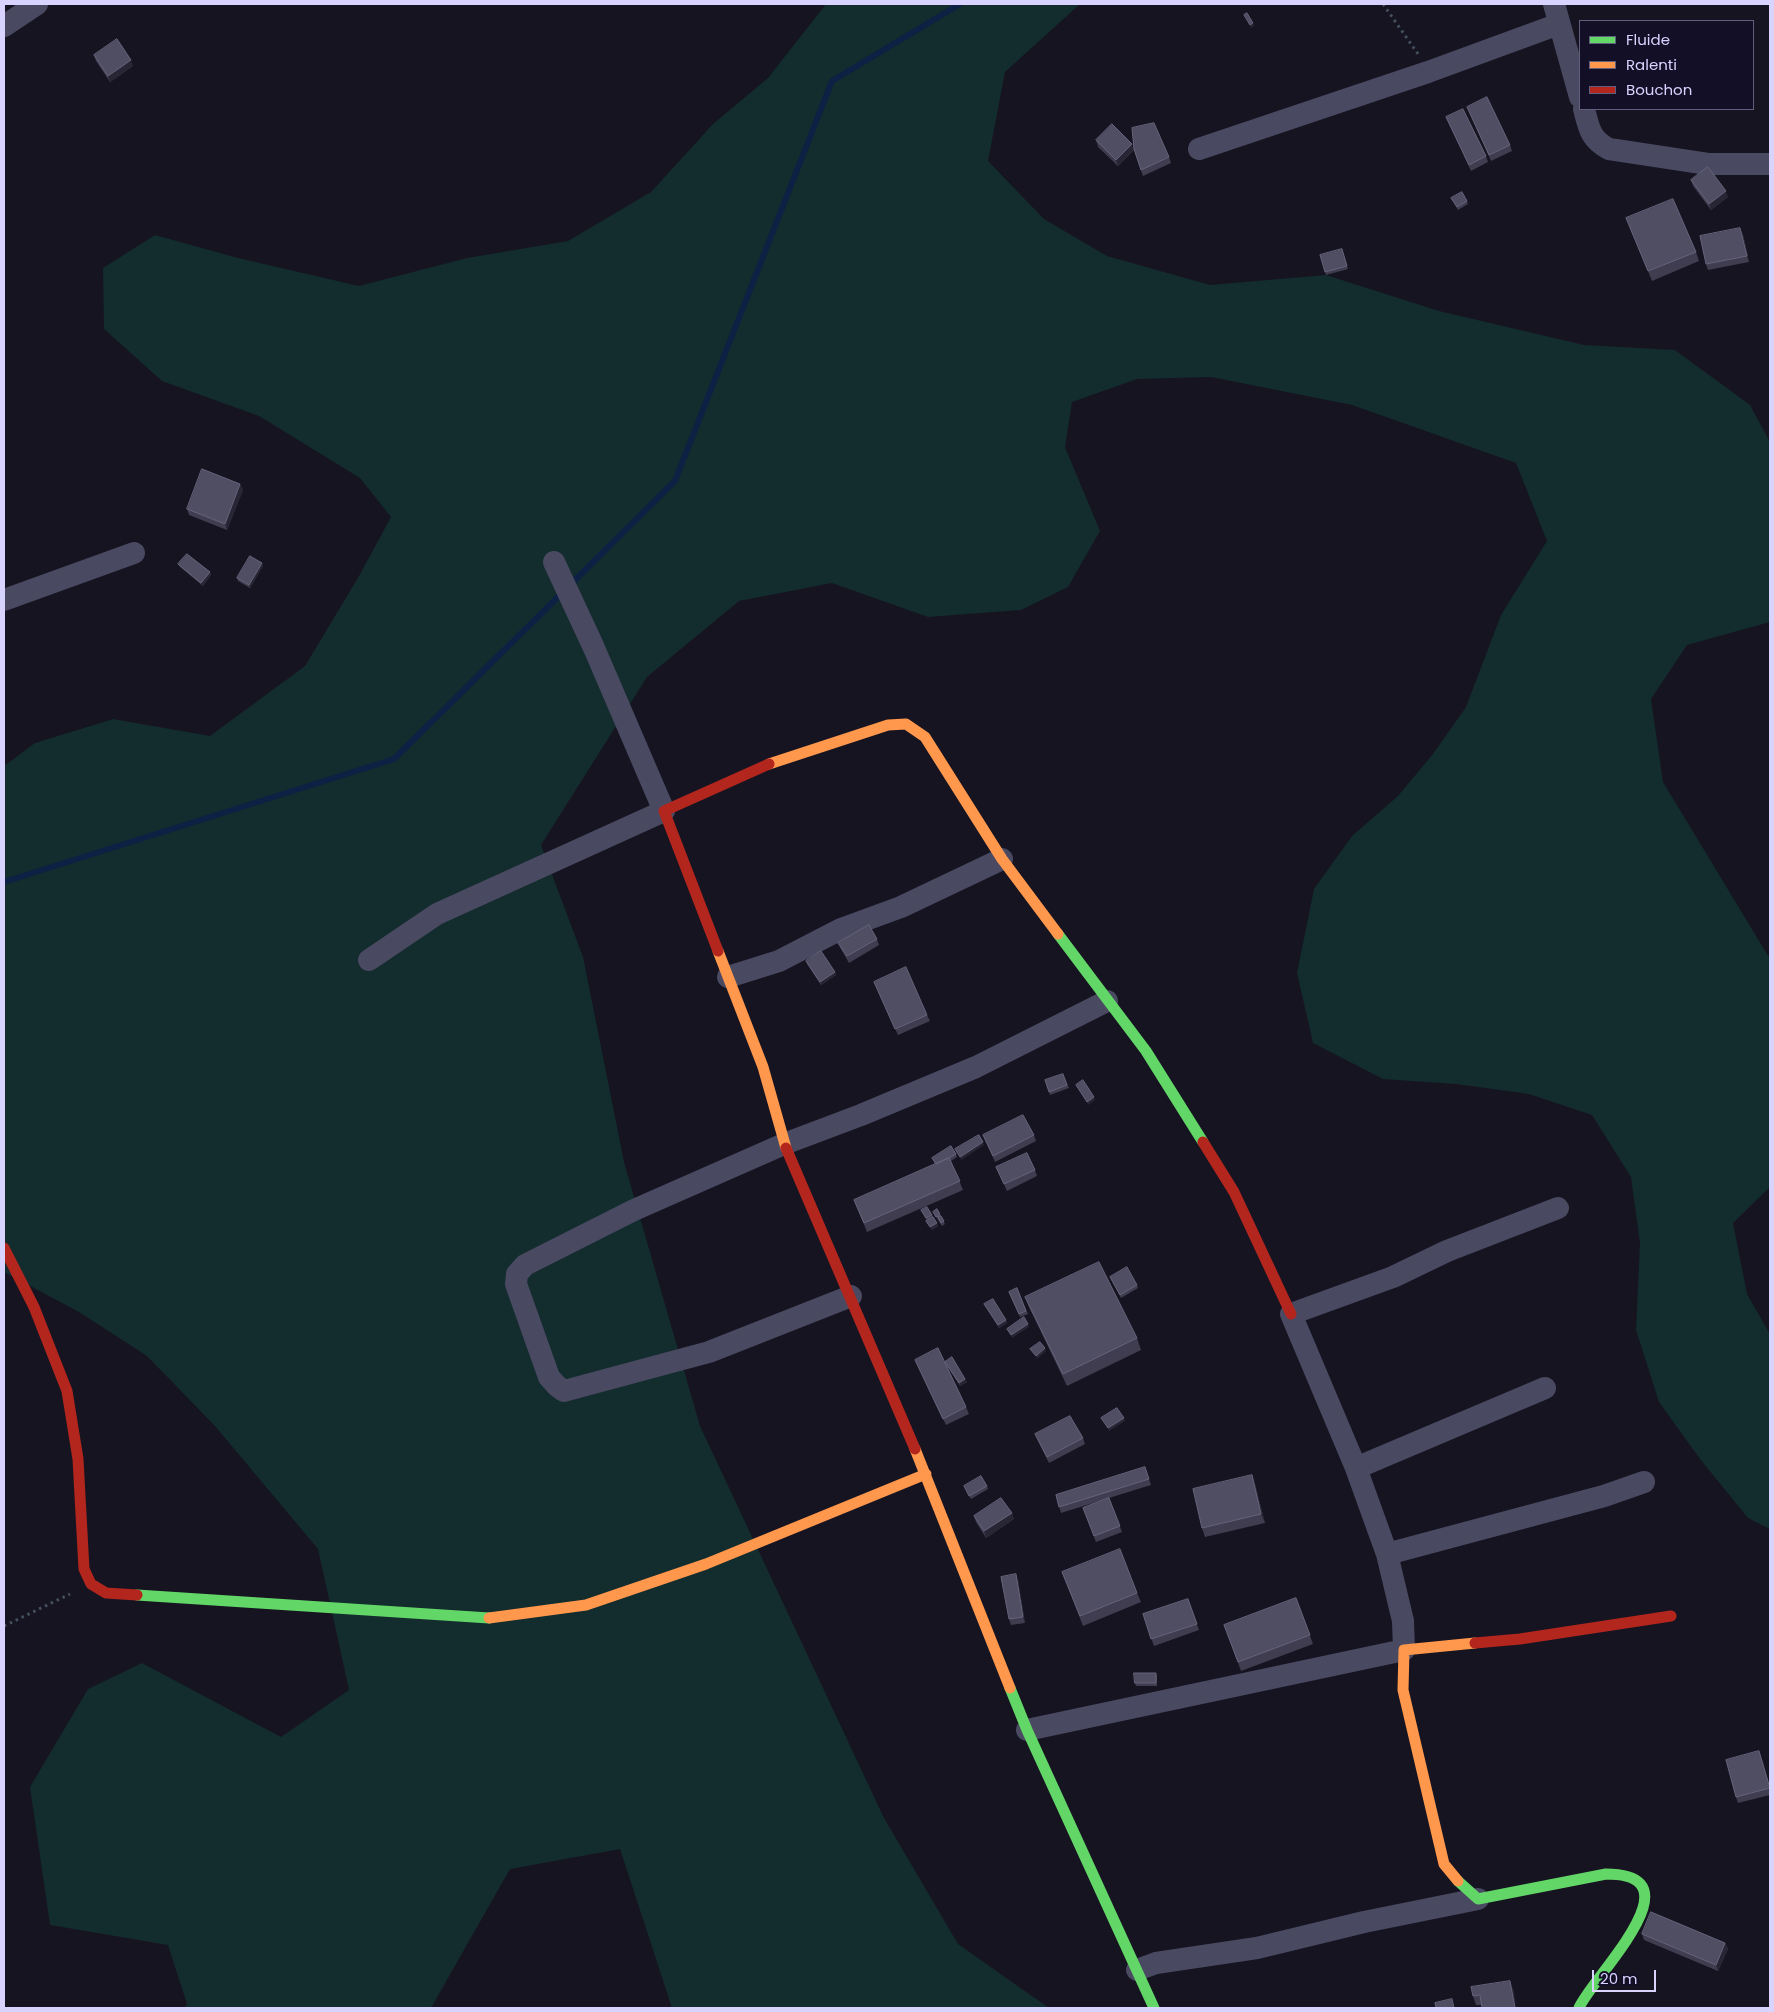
<!DOCTYPE html>
<style>
body{margin:0}
#map{position:relative;width:1774px;height:2012px;overflow:hidden;background:#161421;font-family:Poppins,sans-serif}
canvas{display:block}
.frame{position:absolute;inset:0;border:5px solid #d9d4ff;pointer-events:none}
.legend{position:absolute;left:1579px;top:20px;width:175px;height:90px;box-sizing:border-box;background:#130f26;border:1px solid #625e7d;margin:0;padding:6px 9px;list-style:none;font-size:15px;color:#d9d4ff}
.legend li{display:flex;align-items:center;gap:10px;height:25px}
.legend b{width:25px;border:1px solid #625e7d}
.scale{position:absolute;left:1592px;top:1970px;width:64px;height:22px;box-sizing:border-box;border:2px solid #d9d4ff;border-top:0;padding-left:6px;font-size:15px;line-height:18px;white-space:nowrap;color:#d9d4ff;-webkit-text-stroke:4px #130f26;paint-order:stroke}
</style>
<div id="map">
<canvas width="1774" height="2012"></canvas>
<div class="frame"></div>
<ul class="legend">
<li><b style="height:6px;background:#63d668"></b>Fluide</li>
<li><b style="height:6px;background:#ff974d"></b>Ralenti</li>
<li><b style="height:6px;background:#b3261e"></b>Bouchon</li>
</ul>
<div class="scale">20 m</div>
</div>
<script>
const ctx = document.querySelector('canvas').getContext('2d');
ctx.lineJoin = 'round';
function fill(path, color) { ctx.fillStyle = color; ctx.fill(path, 'evenodd'); }
function trace(path, color, width, dash) { ctx.strokeStyle = color; ctx.lineWidth = width; ctx.lineCap = dash ? 'butt' : 'round'; ctx.setLineDash(dash || []); ctx.stroke(path); }
fill(new Path2D(`
 M826 4H1080L1005 72 988 161 1044 219 1107 256 1210 285 1326 275 1439 311 1584 345 1675 350 1750 405 1770 442V622L1687 645 1651 699 1663 782 1770 959V1187L1733 1223 1747 1294 1770 1334V1529L1748 1518 1700 1459 1659 1402 1636 1330 1640 1243 1631 1177 1592 1115 1529 1094 1456 1084 1383 1079 1313 1043 1297 973 1314 889 1352 836 1398 796 1433 754 1466 707 1501 615 1547 541 1516 463 1352 405 1211 377 1137 379 1072 402 1065 447 1100 531 1068 587 1021 610 928 617 832 583 739 601 647 677 541 845 583 957 624 1162 700 1426 884 1818 958 1944 1049 2008H672L620 1849 510 1869 431 2008H185L187 2004 168 1945 50 1925 30 1787 88 1689 142 1663 281 1737 349 1690 318 1549 215 1426 147 1356 79 1312 4 1272V766L35 743 113 719 210 736 305 666 359 576 391 517 360 478 259 416 162 381 104 329 103 268 155 235 238 258 359 286 467 258 568 241 651 192 713 124 768 78Z`), '#132c2d');
trace(new Path2D(`
 M570 585 675 481 832 81 960 4
 M4 882 394 759 563 592`), '#0d2144', 6);
trace(new Path2D(`
 M1383 4 1418 54
 M4 1626 70 1594`), '#44505f', 3, [2.5, 4]);
trace(new Path2D(`
 M1554 4 1580 97
 M4 26 37 4
 M1584 109C1589 128 1590 139 1609 149L1708 164H1770
 M1199 149 1428 72 1559 24
 M4 600 134 553
 M369 960 437 914 664 811 594 648 554 562
 M728 977 779 961 841 929 901 907 1002 859
 M851 1296 709 1352 564 1391 557 1386 549 1377 516 1284 517 1274 525 1265 634 1210 784 1144 861 1115 976 1067 1107 1001
 M1356 1468 1291 1314 1393 1277 1447 1251 1558 1208
 M1387 1554 1356 1468 1545 1388
 M1027 1730 1404 1650 1403 1621 1387 1554 1604 1496 1644 1482
 M1137 1970 1156 1963 1257 1948 1364 1922 1478 1899`), '#4a4962', 22);
trace(new Path2D(`
 M1058 934 1146 1051 1203 1142
 M137 1595 489 1618
 M1010 1688 1027 1730 1154 2008
 M1458 1881 1478 1899 1606 1874C1702 1874 1591 1978 1579 2008`), '#63d668', 11);
trace(new Path2D(`
 M769 764 888 725 906 724 925 737 1002 859 1058 934
 M718 951 763 1067 786 1148
 M915 1449 1010 1688
 M489 1618 586 1605 706 1564 926 1474
 M1458 1881 1444 1864 1403 1690 1404 1650 1475 1643`), '#ff974d', 11);
trace(new Path2D(`
 M718 951 664 811 769 764
 M1203 1142 1234 1192 1291 1314
 M786 1148 915 1449
 M4 1248 34 1307 67 1391 78 1459 84 1569 91 1584 106 1593 137 1595
 M1475 1643 1520 1639 1671 1616`), '#b3261e', 11);
fill(new Path2D(`
 M94 55 133 66 110 82 96 61Z
 M1467 107 1510 145 1512 151 1491 161Z
 M1446 117 1486 156 1488 162 1471 171Z
 M1096 140 1169 157 1171 163 1143 176 1134 150 1118 166 1098 147Z
 M1691 180 1728 197 1711 210 1693 186Z
 M1451 198 1467 201 1468 204 1458 210Z
 M1626 218 1696 252 1699 261 1652 281Z
 M1743 234 1749 262 1708 270 1706 264Z
 M1342 249 1348 269 1326 275 1325 272Z
 M240 484 243 490 227 530 189 515 187 509Z
 M178 564 210 572 211 575 203 586 180 567Z
 M263 566 250 588 238 581 237 578Z
 M877 939 879 945 849 963 841 949 838 943Z
 M806 961 835 972 836 975 821 985 807 964Z
 M874 982 927 1015 930 1021 898 1035Z
 M1063 1074 1069 1088 1050 1095 1049 1092Z
 M983 1135H1034L1036 1141 995 1162Z
 M956 1154 957 1157 951 1161 963 1190 867 1232 854 1200 935 1164 932 1158Z
 M996 1167 1035 1170 1037 1176 1007 1191Z
 M937 1209 945 1224 942 1226 933 1212Z
 M921 1210 932 1215 938 1226 932 1230Z
 M1110 1277 1137 1285 1138 1288 1121 1298Z
 M1017 1288 1028 1314 1020 1317 1009 1292Z
 M1025 1297 1137 1338 1141 1350 1067 1386 1030 1309Z
 M984 1304 1006 1320 1007 1323 999 1328 986 1307Z
 M915 1360 966 1407 969 1414 946 1425Z
 M945 1362 965 1379 967 1382 960 1386Z
 M1035 1434 1083 1438 1085 1444 1049 1463 1038 1441Z
 M1145 1467 1151 1485 1109 1498 1122 1532 1096 1542 1083 1508 1106 1499 1061 1513 1056 1495Z
 M1252 1475 1255 1484 1265 1523 1205 1537 1202 1528Z
 M964 1486H987L988 1489 971 1499Z
 M1012 1513 1014 1519 986 1538 976 1522 974 1516Z
 M1062 1572 1137 1593 1141 1602 1083 1626Z
 M1018 1580 1025 1623 1011 1625 1009 1619Z
 M1296 1598 1313 1644 1241 1671 1224 1625Z
 M1188 1599 1199 1630 1154 1646 1143 1614Z
 M1156 1673 1157 1676V1686H1136L1135 1683Z
 M1759 1751 1770 1789V1795L1738 1803 1736 1797Z
 M1642 1934 1725 1943 1728 1949 1718 1971 1644 1940Z
 M1514 1991 1482 2005H1476L1473 1996Z`), '#403d50');
fill(new Path2D(`
 M1253 23 1254 26 1251 28 1250 25Z
 M131 60 133 66 110 82 108 76Z
 M1132 144 1134 150 1118 166 1116 160Z
 M1726 191 1728 197 1711 210 1709 204Z
 M1740 228 1743 234 1749 262 1747 256Z
 M240 484 243 490 227 530 225 524Z
 M262 563 263 566 250 588 249 585Z
 M210 572 211 575 203 586 201 583Z
 M835 972 836 975 821 985 820 982Z
 M1094 1097 1095 1100 1088 1105 1087 1102Z
 M983 1142 984 1145 961 1160 960 1157Z
 M937 1223 938 1226 932 1230 930 1227Z
 M1006 1320 1007 1323 999 1328 998 1325Z
 M1028 1324 1029 1327 1012 1338 1011 1335Z
 M1045 1348 1046 1351 1037 1359 1036 1356Z
 M965 1379 967 1382 960 1386 959 1383Z
 M1124 1418 1125 1421 1109 1431 1108 1428Z
 M1252 1475 1255 1484 1265 1523 1261 1514Z
 M1012 1513 1014 1519 986 1538 984 1531Z
 M1016 1574 1018 1580 1025 1623 1023 1617Z
 M1725 1943 1728 1949 1718 1971 1716 1965Z
 M1510 1981 1514 1991 1516 2008H1515Z`), '#282635');
const building = new Path2D(`
 M1247 13 1253 23 1250 25 1244 15Z
 M117 39 131 60 108 76 94 55Z
 M1487 97 1510 145 1489 155 1467 107Z
 M1463 109 1486 156 1469 165 1446 117Z
 M1154 123 1169 157 1141 170 1134 149 1132 128Z
 M1112 124 1132 144 1116 160 1096 140Z
 M1708 167 1726 191 1709 204 1691 180Z
 M1462 192 1467 201 1457 207 1451 198Z
 M1673 199 1696 252 1648 271 1626 218Z
 M1740 228 1747 256 1706 264 1700 236Z
 M1342 249 1347 266 1325 272 1320 255Z
 M202 469 240 484 225 524 187 509Z
 M187 554 210 572 201 583 178 564Z
 M250 556 262 563 249 585 237 578Z
 M869 925 877 939 847 956 838 943Z
 M821 951 835 972 820 982 806 961Z
 M906 967 927 1015 895 1029 874 982Z
 M1063 1074 1067 1085 1049 1092 1045 1080Z
 M1083 1080 1094 1097 1087 1102 1076 1085Z
 M1023 1115 1034 1135 993 1156 983 1135Z
 M979 1135 983 1142 960 1157 955 1149Z
 M951 1146 956 1154 949 1158 936 1164 932 1158Z
 M1027 1153 1035 1170 1004 1184 996 1167Z
 M949 1158 960 1181 864 1223 854 1200Z
 M927 1207 932 1215 926 1218 921 1210Z
 M937 1209 940 1214 936 1217 933 1212Z
 M941 1216 944 1221 941 1223 938 1217Z
 M933 1217 937 1223 930 1227 926 1221Z
 M1099 1262 1137 1338 1063 1374 1025 1297Z
 M1127 1267 1137 1285 1120 1295 1110 1277Z
 M1017 1288 1026 1311 1019 1314 1009 1292Z
 M993 1299 1006 1320 998 1325 984 1304Z
 M1024 1317 1028 1324 1011 1335 1007 1329Z
 M1040 1342 1045 1348 1036 1356 1030 1349Z
 M938 1348 966 1407 943 1419 915 1360Z
 M952 1357 965 1379 959 1383 945 1362Z
 M1117 1408 1124 1418 1108 1428 1101 1418Z
 M1070 1416 1083 1438 1047 1457 1035 1434Z
 M1145 1467 1149 1479 1059 1507 1056 1495Z
 M1252 1475 1261 1514 1202 1528 1193 1489Z
 M981 1476 987 1486 969 1496 964 1486Z
 M1001 1498 1012 1513 984 1531 974 1516Z
 M1109 1498 1120 1526 1094 1536 1083 1508Z
 M1120 1549 1137 1593 1080 1616 1062 1572Z
 M1016 1574 1023 1617 1009 1619 1001 1577Z
 M1296 1598 1310 1635 1238 1662 1224 1625Z
 M1188 1599 1197 1624 1151 1639 1143 1614Z
 M1134 1673H1156V1683H1135Z
 M1759 1751 1770 1788 1736 1797 1726 1760Z
 M1651 1912 1725 1943 1716 1965 1642 1934Z
 M1510 1981 1515 2008H1482L1480 1995 1473 1996 1471 1987Z
 M1452 1999 1454 2008H1436L1435 2003Z`);
fill(building, '#504e63');
trace(building, '#66637b', 1);
</script>
